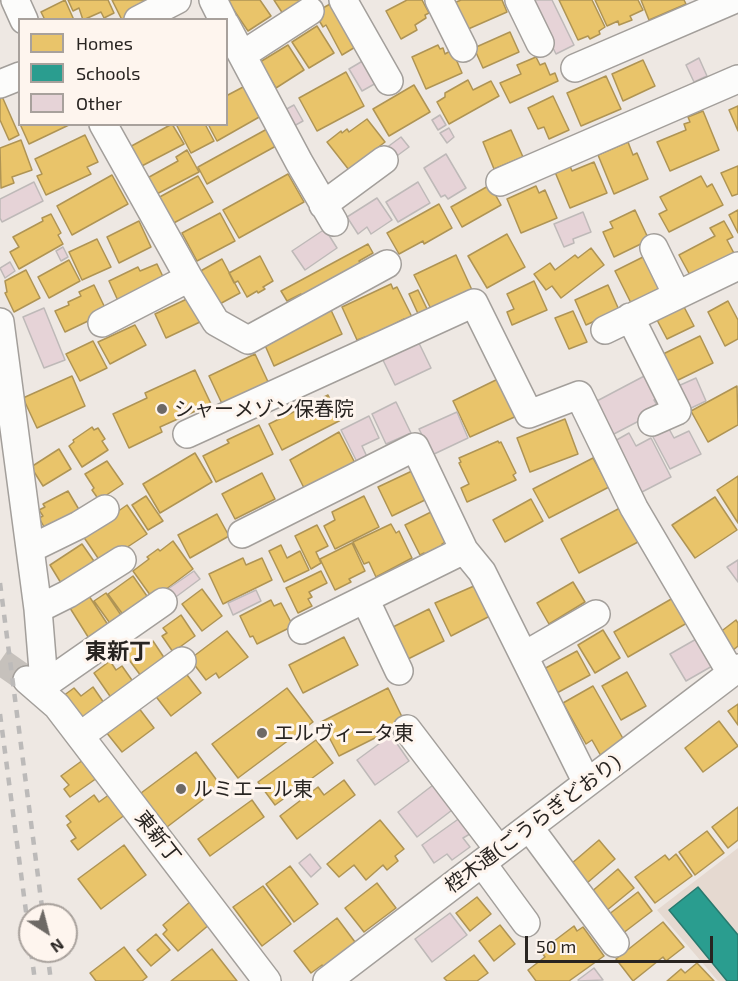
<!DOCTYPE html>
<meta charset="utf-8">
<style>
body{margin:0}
#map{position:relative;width:738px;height:981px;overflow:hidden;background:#eee8e3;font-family:"Exo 2",sans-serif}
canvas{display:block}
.legend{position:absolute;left:18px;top:18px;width:210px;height:108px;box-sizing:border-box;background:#fef5ee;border:2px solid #a8a19c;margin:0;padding:8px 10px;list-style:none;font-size:18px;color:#282421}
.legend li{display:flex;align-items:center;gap:12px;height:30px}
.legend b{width:30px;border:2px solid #a8a19c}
.north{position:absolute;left:18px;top:903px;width:60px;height:60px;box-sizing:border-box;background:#fef5ee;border:2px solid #a8a19c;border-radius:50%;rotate:144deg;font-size:16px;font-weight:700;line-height:24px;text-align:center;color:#282421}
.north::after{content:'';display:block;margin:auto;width:21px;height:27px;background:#6d6965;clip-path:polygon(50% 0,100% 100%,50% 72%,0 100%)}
.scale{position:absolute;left:525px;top:936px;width:188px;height:27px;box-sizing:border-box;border:3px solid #282421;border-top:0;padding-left:8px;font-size:18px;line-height:21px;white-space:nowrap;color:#282421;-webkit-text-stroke:4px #fef5ee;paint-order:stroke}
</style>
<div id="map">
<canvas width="738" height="981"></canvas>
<ul class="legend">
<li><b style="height:16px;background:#e9c46a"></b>Homes</li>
<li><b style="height:16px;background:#2a9d8f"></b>Schools</li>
<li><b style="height:16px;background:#e6d3d7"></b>Other</li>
</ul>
<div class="north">N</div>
<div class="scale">50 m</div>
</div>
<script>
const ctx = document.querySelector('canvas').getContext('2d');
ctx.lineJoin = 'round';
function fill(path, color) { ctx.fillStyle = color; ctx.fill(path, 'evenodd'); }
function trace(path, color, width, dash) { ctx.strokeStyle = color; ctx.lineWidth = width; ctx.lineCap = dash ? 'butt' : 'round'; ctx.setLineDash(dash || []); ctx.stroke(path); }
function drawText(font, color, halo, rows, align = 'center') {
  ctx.font = font + ' "Exo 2","Noto Sans JP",sans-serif'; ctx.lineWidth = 6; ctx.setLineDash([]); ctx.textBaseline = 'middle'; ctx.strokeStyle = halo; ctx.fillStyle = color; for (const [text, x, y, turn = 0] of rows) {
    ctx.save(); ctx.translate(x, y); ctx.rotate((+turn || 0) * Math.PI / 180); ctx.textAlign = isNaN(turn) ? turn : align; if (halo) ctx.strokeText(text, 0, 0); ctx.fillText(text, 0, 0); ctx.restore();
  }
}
fill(new Path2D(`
 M738 848V981H718L657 910Z`), '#e5d9d0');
const homes = new Path2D(`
 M65 0 74 20H45L41 12Z
 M68 0H108L114 13 104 18 101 12 83 20 79 8 73 11Z
 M112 0H150L126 20H122Z
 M227 0H260L271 16 248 31Z
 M274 0H311L285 17Z
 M407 0H422L429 13 425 15 426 18 415 25 417 30 401 39 386 11Z
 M461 0H502L507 12 466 30 454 3Z
 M559 0H592L605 27 599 31 600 34 590 39 588 36 578 40Z
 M595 0H638L643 10 630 16 632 20 619 25 618 21 607 26Z
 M641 0H684L686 4 649 20Z
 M332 3 357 46 342 55 326 25 323 27 317 17 323 14 321 9Z
 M317 26 334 53 309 68 292 42Z
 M510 32 519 52 483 68 474 48Z
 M288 45 304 70 276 88 260 62Z
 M438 45 440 49 443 48 445 54 452 50 462 73 426 89 412 57Z
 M536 57 540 65 545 63 550 75 555 73 558 81 510 103 500 83 521 74 517 65Z
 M643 60 655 86 623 101 612 74Z
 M346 72 364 106 317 131 299 98Z
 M606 76 621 109 581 126 567 93Z
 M468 80 473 90 491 81 499 96 449 124 437 102 445 97V93Z
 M414 85 430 112 389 136 373 109Z
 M245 86 261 116 217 141 208 124H226V96Z
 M0 94H1L19 135 9 140 0 120Z
 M553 96 569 130 549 139 544 127 538 129 528 108Z
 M738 106V131L729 110Z
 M703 111 719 150 670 171 657 142 686 130 684 124 690 122 688 117Z
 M367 119 385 142 349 170 327 142 341 131 342 133 347 129 349 132Z
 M20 124H71L29 144Z
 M172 124 184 144 136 169 126 149Z
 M180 124H205L214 141 191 153 177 126Z
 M267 129 276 146 207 184 198 167Z
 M511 130 523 157 494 169 483 142Z
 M85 135 98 162 87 167 91 174 46 195 37 176 42 174 35 159Z
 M21 140 32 170 12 177 14 183 1 188 0 148Z
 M628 142 633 155 637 153 648 179 614 194 598 155Z
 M187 150 199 172 151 197 142 181 178 161 176 157Z
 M594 162 607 193 570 208 555 172 570 166 572 171Z
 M738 166V194L732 196 721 173Z
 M288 174 304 202 239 238 223 210Z
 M112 175 128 204 72 235 57 206Z
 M198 176 213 202 170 225 156 199Z
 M701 176 707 187 712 184 723 205 669 232 659 214 667 210 660 197Z
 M490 185 501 205 462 227 451 207Z
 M536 186 539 193 545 190 557 218 521 233 507 199Z
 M439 204 452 228 424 244 423 241 399 254 387 233Z
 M635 210 649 240 614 257 603 232 613 228 610 222Z
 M738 210V233L729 215Z
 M220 213 235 241 197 261 182 233Z
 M51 214 61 233 58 235 63 244 19 269 10 252 19 247 13 237 43 221 42 218Z
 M139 221 151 247 119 263 107 237Z
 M724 221 733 237 727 240 737 259 691 277 679 255 715 236 710 228Z
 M507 234 525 267 487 288 468 256Z
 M97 239 111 267 82 280 69 252Z
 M368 244 373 253 359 261 362 265 302 297 301 294 287 301 281 291Z
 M591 248 604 265 561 298 552 286 546 290 534 274 550 263 555 270 575 255 578 258Z
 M456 255 472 290 431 309 414 275Z
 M647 255 662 287 631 303 615 271Z
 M260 256 273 281 263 287 265 289 258 293 257 291 247 297 238 281 234 283 229 273Z
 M222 259 240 293 216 306 197 273Z
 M69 260 80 281 49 298 38 277Z
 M157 264 165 281 119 303 109 281 138 267 140 271Z
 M26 270 40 298 14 312 5 293 7 292 5 281Z
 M534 281 547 310 512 325 507 312 514 309 507 294Z
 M391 284 393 289 397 287 414 321 406 325 404 319 366 339 365 337 357 340 342 307Z
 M94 285 107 312 65 332 55 311 69 305 68 302 81 296 79 292Z
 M608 285 619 310 586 325 575 300Z
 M418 290 429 313 420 318 409 294Z
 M189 298 200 322 166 338 155 314Z
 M728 301 738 320V339L725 346 708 312Z
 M683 305 694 326 667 339 656 318Z
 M331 310 342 334 274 366 264 343Z
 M573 311 587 342 569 349 555 318Z
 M135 325 146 345 110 364 98 342Z
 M700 336 713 363 670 384 657 357Z
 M93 341 107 368 80 381 66 354Z
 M255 354 270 386 224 408 209 376Z
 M195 370 211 404 160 427 162 432 129 448 113 414 147 398 145 393Z
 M72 376 85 406 37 428 23 398Z
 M502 377 519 415 470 437 453 401Z
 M737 386 738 425 708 442 691 411Z
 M328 395 341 420 282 450 269 424Z
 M565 419 578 454 530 472 517 438Z
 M259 425 273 454 216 482 203 456 229 443 227 440Z
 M92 427 94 430 98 428 105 439 102 441 108 450 82 467 69 446 74 442 73 440Z
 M339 432 357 467 307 494 290 460Z
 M498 441 499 443 501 442 516 473 513 475 516 480 467 502 461 488 469 484 459 463 461 462 459 458Z
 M59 449 71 469 43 486 31 467Z
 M195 453 212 482 160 513 143 484Z
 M593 458 609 487 549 518 533 489Z
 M107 461 123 484 99 500 92 490 94 488 85 474Z
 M412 471 425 500 392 516 378 487Z
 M262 473 275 499 235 519 222 494Z
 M738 476V523L717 490Z
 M68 491 81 513 47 532 39 518 43 516 39 510 45 507 43 504Z
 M146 496 163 521 148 530 132 505Z
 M364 496 379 527 335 549 324 526 335 520 332 512Z
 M715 497 737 530 695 558 672 525Z
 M531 499 543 521 505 542 493 520Z
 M127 505 147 534 102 564 83 536Z
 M620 508 638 542 579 573 561 539Z
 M433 511 448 540 442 544 443 548 427 556 424 553 420 555 405 525Z
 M217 514 229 536 190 558 178 535Z
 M391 524 396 533 399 531 412 558 376 577 369 562 364 564 353 542Z
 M317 525 328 546 316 552 321 563 311 569 295 536Z
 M173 541 193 569 153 599 133 571 149 559 147 557 158 549 160 551Z
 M352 543 365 571 349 579 351 582 335 590 320 559Z
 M82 544 96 564 64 588 50 565Z
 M281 545 287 558 300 551 309 570 284 582 269 551Z
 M243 558 246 565 262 558 272 580 223 604 209 574Z
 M321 571 327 583 309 592 312 597 308 599 312 606 298 613 286 588Z
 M133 576 149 599 124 616 108 594Z
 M573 582 585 602 549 624 537 603Z
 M474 586 490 616 451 636 435 603Z
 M202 589 222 616 202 631 182 604Z
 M106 593 123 618 112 626 94 601Z
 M89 596 110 628 90 640 70 608Z
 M673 598 687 623 628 657 614 632Z
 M271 600 274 606 281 603 293 626 257 644 253 636 250 637 240 616Z
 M429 609 444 641 404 661 389 629Z
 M181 615 195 636 173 652 162 636 167 633 163 628Z
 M736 620 738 623V646L732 651 719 633Z
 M603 630 620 658 595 673 578 645Z
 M227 631 248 657 219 678 216 673 206 680 190 659Z
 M344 637 358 665 303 693 289 665Z
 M143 640 146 646 153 641 165 659 141 676 124 653Z
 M577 651 590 675 555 694 542 670Z
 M110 661 116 670 122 666 134 683 112 699 94 673Z
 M184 671 201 693 171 716 154 694Z
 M627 672 646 706 621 720 602 686Z
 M593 686 625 742 601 756 592 740 586 744 563 703Z
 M93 687 104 703 81 720 63 696 74 688 81 696Z
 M287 688 313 722 238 778 212 744Z
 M388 688 405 723 339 756 321 722Z
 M738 704V725L728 711Z
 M138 707 154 728 122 752 106 732Z
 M719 721 738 746 703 772 685 748Z
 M316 740 333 763 275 805 258 782Z
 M196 752 221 786 163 830 137 796Z
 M83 760 97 778 70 797 64 789 69 785 61 776Z
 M344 780 355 795 297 839 280 816 318 787 324 795Z
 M110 794 126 814 78 850 71 841 76 838 67 825 71 822 66 816 94 795 99 802Z
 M252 800 264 817 210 856 198 839Z
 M738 807V840L728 848 712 827Z
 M380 820 404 849 395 856 398 861 387 870 383 865 366 880 354 865 339 877 327 864Z
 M707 831 724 853 695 875 679 852Z
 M599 840 615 859 587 883 571 864Z
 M124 845 146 875 101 909 78 879Z
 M676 854 692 876 655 903 635 877 665 855 669 860Z
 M290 866 318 904 294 922 266 884Z
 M618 869 634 888 606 911 590 893Z
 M377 883 396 908 364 932 345 908Z
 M263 886 291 924 262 946 233 907Z
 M638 892 652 911 618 937 604 918Z
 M477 897 491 914 470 931 456 913Z
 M191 901 210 924 178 951 163 934 167 930 163 925Z
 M337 918 358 946 326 971 322 965 311 973 294 951Z
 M663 922 684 947 666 961 663 957 633 981 616 959Z
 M500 925 515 944 494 961 479 941Z
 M574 926 577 931 583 927 604 956 569 981H536L528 970 545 957 541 951Z
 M156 934 170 950 151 966 137 950Z
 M124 947 147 977 142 981H96L90 973Z
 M212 949 237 981H171Z
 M474 955 488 973 477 981H447L444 978Z
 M697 963 714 981H667L681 969 685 973Z`);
fill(homes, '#e9c46a');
trace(homes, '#af9454', 1.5);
const schools = new Path2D(`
 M698 887 738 935V981H727L669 910Z`);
fill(schools, '#2a9d8f');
trace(schools, '#29796e', 1.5);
const building = new Path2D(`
 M529 0H552L574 45 556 54Z
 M699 58 707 76 694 82 686 65Z
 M366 59 378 82 362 91 349 69Z
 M294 105 303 121 292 127 283 111Z
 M440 115 446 125 438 130 432 120Z
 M449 128 454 137 447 143 440 133Z
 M401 137 409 147 390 161 382 151Z
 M446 154 466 188 448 199 445 195 441 197 424 168Z
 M34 182 43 201 2 222 0 218V199Z
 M418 182 430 203 398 222 386 202Z
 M377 198 392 220 371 234 367 227 358 234 347 217Z
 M583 212 591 232 573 239 574 243 564 247 554 224Z
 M325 229 337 248 305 270 292 251Z
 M63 247 68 257 61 261 56 251Z
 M10 262 15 271 5 278 0 268Z
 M44 308 65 360 44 368 23 317Z
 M417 339 431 368 395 385 381 356Z
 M650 373 662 396 654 400 660 410 612 435 595 402Z
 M696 378 706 401 687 410 676 387Z
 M396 402 411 433 386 444 372 414Z
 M457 412 468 438 432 455 419 429Z
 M369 416 379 438 362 446 368 459 358 464 341 430Z
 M668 427 674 438 689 431 701 454 670 469 652 435Z
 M629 433 636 446 651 438 671 477 640 493 613 442Z
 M738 560V582L727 567Z
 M194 571 200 579 169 602 162 593Z
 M256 590 261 601 233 615 228 603Z
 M698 638 714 665 686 681 670 654Z
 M391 735 409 761 375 785 357 760Z
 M437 782 456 807 417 837 398 812Z
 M464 815 475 831 463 838 470 847 452 860 447 854 434 863 422 845Z
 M310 854 321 868 311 877 299 863Z
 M450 913 467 935 432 962 415 939Z
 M594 968 603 980 579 981 578 980Z`);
fill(building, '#e6d3d7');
trace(building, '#beb9b8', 1.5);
trace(new Path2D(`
 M0 661 27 680`), '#c6c1bc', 27, [27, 14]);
const minor = new Path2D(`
 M15 0 24 20
 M213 0 223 20
 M343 0 389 81
 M439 0 463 48
 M519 0 540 43
 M138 20 177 0
 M226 25 299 162 334 222
 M242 55 310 11
 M575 68 733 0
 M0 84 20 76
 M103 124 189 278 216 322 248 340 387 264
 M500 182 738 79
 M323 205 384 160
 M654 248 677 295
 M630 317 677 411 652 422
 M0 322 38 609 45 695
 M102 323 189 278
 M605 330 738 266
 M187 434 474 303 529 414 579 395 634 508 731 673
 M242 534 415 447 464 550 482 572 587 783
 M30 549 79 525 105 509
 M365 599 399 671
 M38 609 68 594 122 560
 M302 630 464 550
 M525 655 596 614
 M27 680 57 706 267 981
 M44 685 163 602
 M407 729 499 850
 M80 736 182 661
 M529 827 615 943
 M482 863 526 923
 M327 981 738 668`);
trace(minor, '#a39f9b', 30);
trace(minor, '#fcfcfb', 27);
trace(new Path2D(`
 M0 583 43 915
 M0 714 30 942
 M31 951 35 981
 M47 951 51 981`), '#bcbab9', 4.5, [8, 8]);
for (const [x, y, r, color] of [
 [162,409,6,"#6d6965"],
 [262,733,6,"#6d6965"],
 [181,789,6,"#6d6965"]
]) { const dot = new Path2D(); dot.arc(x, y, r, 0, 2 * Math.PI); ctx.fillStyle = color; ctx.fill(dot); trace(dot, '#fef5ee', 2); }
drawText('20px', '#282421', '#fef5ee', [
 ["シャーメゾン保春院",174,409],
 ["エルヴィータ東",274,733],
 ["ルミエール東",193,789]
], 'left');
drawText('20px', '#282421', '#fef5ee', [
 ["椌木通(ごうらぎどおり)",533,824,-37],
 ["東新丁",158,837,52]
]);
drawText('bold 22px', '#282421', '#fef5ee', [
 ["東新丁",118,652]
]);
</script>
